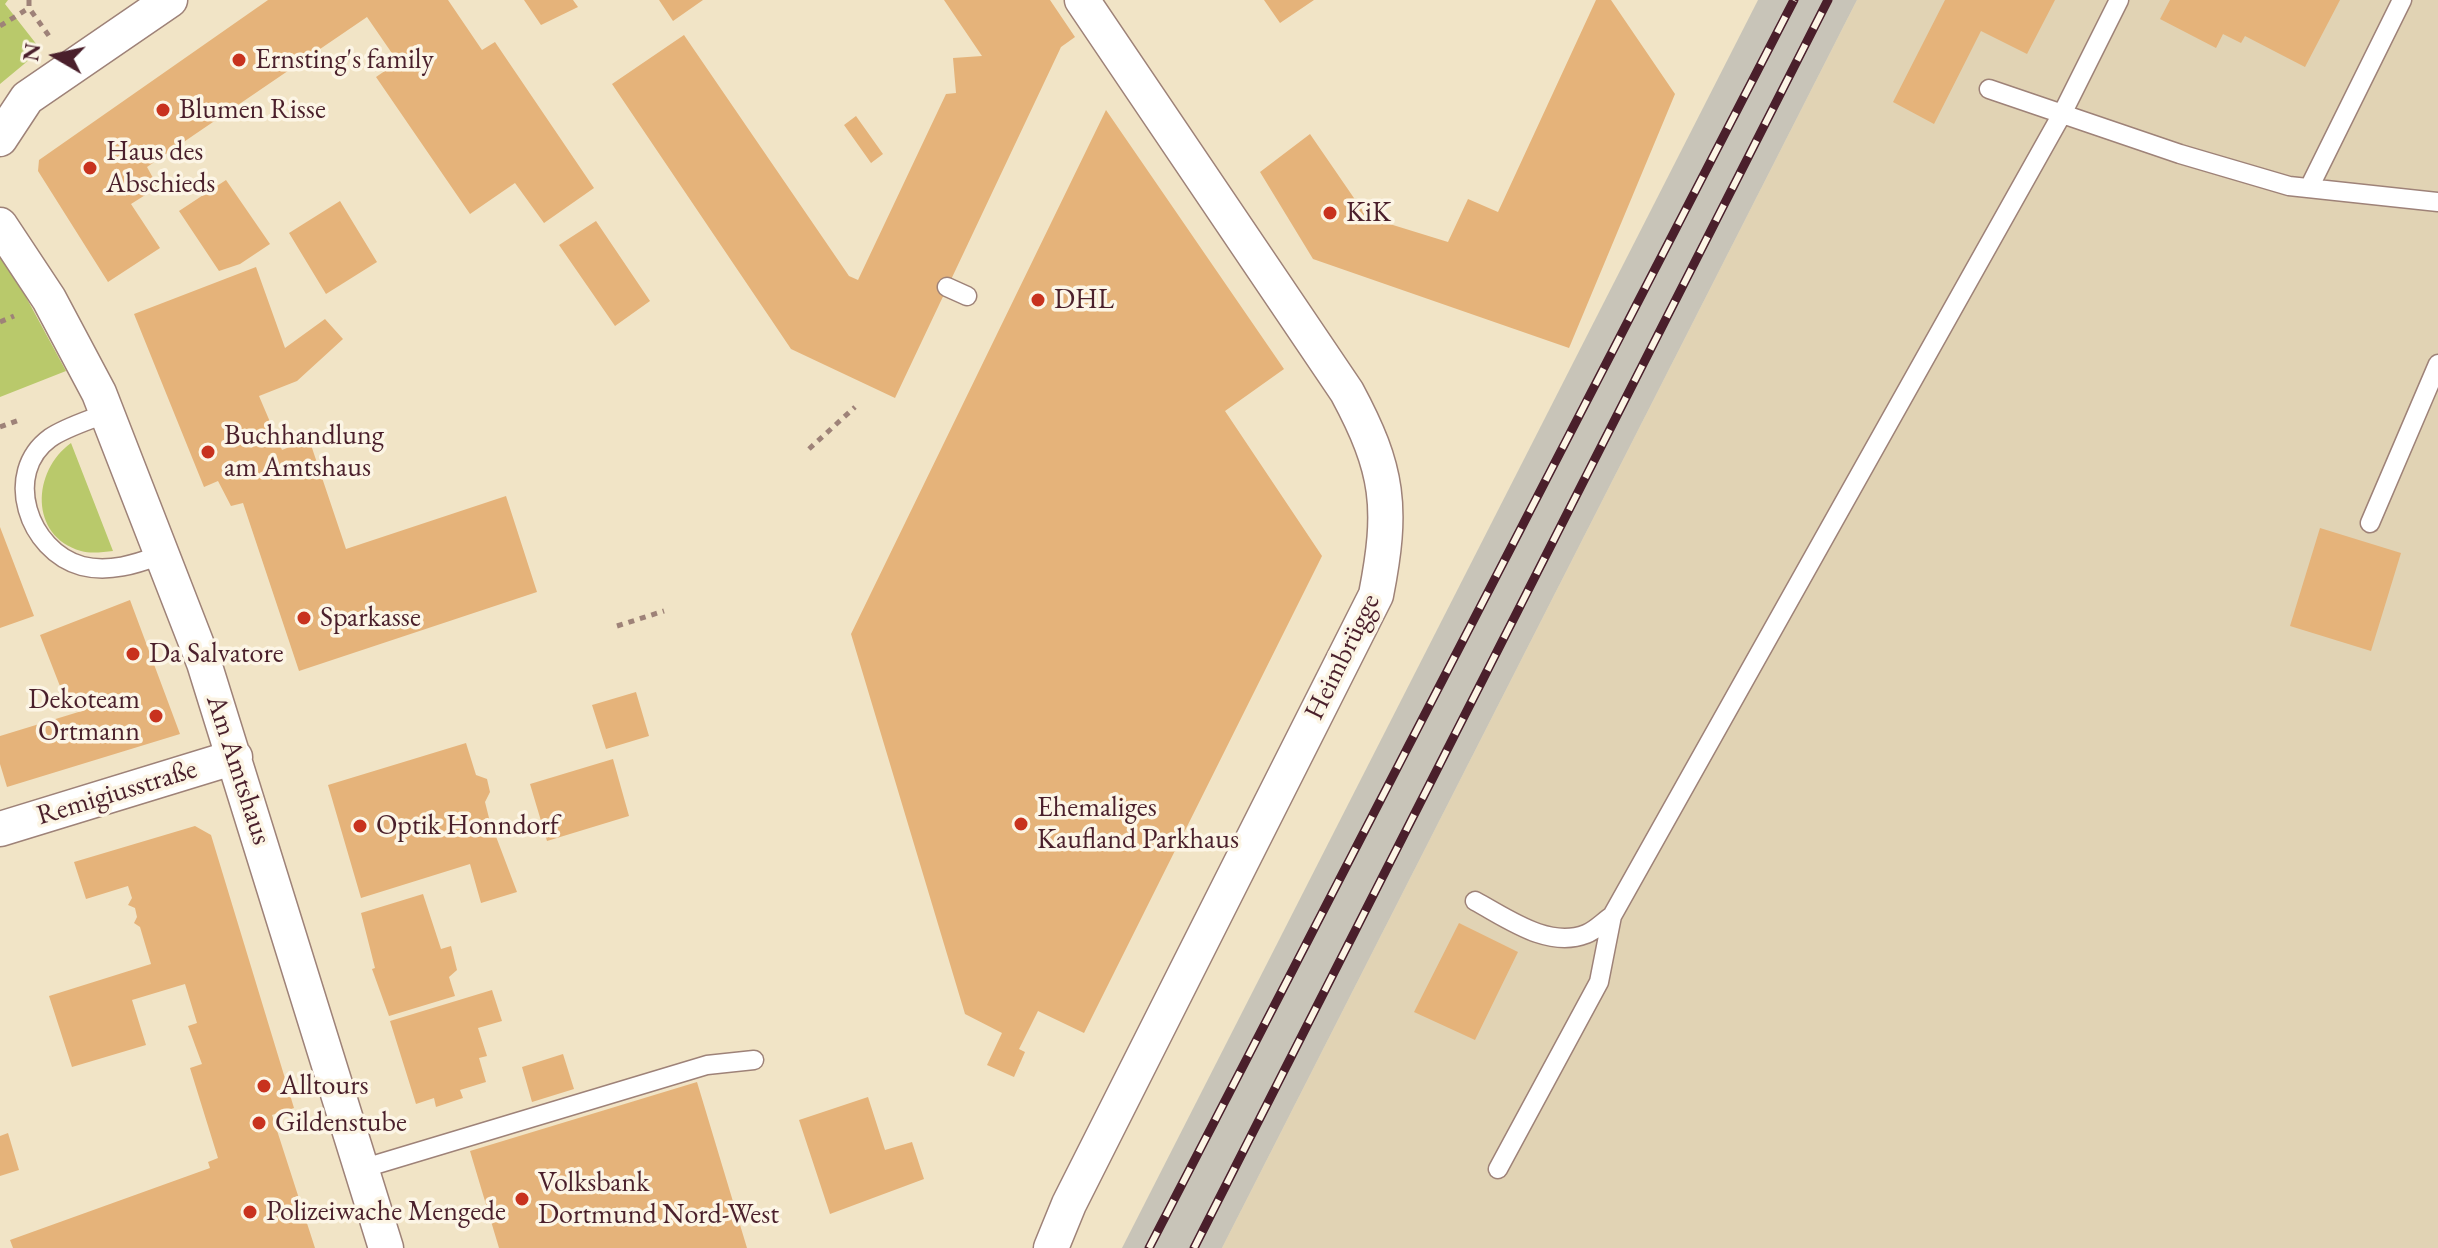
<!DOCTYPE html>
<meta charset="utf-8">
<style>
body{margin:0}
#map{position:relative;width:2438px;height:1248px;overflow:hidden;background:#f1e4c6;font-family:"EB Garamond",serif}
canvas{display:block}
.north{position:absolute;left:16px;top:16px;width:80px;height:80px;-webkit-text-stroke:6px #fcf5e5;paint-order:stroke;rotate:279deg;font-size:22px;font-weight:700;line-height:32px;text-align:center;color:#4a1f2b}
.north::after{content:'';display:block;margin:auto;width:28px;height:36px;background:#4a1f2b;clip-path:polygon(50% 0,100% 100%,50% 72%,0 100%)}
</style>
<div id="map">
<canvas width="2438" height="1248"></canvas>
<div class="north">N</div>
</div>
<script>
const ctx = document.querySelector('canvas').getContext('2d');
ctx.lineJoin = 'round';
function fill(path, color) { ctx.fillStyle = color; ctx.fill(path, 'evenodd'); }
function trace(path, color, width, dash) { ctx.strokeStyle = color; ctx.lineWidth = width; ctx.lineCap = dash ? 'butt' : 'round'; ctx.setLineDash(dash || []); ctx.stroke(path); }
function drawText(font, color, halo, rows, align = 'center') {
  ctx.font = font + ' "EB Garamond",serif'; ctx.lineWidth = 7; ctx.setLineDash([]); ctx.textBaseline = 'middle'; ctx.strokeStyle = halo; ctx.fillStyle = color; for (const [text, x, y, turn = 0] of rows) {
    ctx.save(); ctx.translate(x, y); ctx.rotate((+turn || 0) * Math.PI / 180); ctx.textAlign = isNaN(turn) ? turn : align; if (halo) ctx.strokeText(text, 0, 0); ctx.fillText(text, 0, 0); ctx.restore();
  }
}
fill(new Path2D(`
 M1857 0H2438V1248H1222Z`), '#e1d3b4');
fill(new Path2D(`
 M1758 0H1857L1222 1248H1122Z`), '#c8c4b8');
fill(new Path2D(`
 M0 0H8L5 4 41 50 0 84Z
 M0 249 66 371 0 397Z
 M71 443 113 551C103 552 91 554 81 551 29 536 32 471 71 443Z`), '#b9c96b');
fill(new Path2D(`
 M268 0H448L482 50 495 42 594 188 544 223 515 183 470 214 376 77 398 62 367 17 147 167 158 187 131 204 160 248 108 282 38 171 39 160Z
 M524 0H573L578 7 541 25Z
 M659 0H703L673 21Z
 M944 0H1050L1075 37 1061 47 895 398 791 349 612 84 684 35 849 276 858 280 946 94 956 93 953 58 982 56Z
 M1264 0H1314L1280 23Z
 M1596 0H1611L1675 94 1569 348 1313 259 1260 172 1310 134 1367 217 1448 242 1468 199 1498 212Z
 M1945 0H2055L2027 54 1981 31 1934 124 1893 102Z
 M2170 0H2340L2305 67 2245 36 2241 43 2223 34 2216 48 2160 19Z
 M1106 110 1284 369 1225 411 1322 556 1084 1033 1038 1011 1019 1049 1025 1052 1014 1077 987 1065 1002 1033 965 1014 851 634Z
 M856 116 883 154 871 163 844 125Z
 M226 180 270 244 240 264 219 271 179 211Z
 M340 201 377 262 326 294 289 233Z
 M596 221 650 301 615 326 559 245Z
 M256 267 285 348 325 319 343 339 297 381 259 396 282 450 309 439 346 549 506 496 537 592 299 671 243 503 231 506 218 481 204 487 134 314Z
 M0 527 34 616 0 628Z
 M2320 528 2401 553 2371 651 2290 626Z
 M130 600 180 734 7 787 0 764V736L85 710 83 704 99 700 98 692 65 699 40 635Z
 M636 692 649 736 606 749 592 705Z
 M466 743 476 775 487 779 490 792 485 802 489 818 517 892 481 903 470 864 361 898 328 785Z
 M613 759 629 816 547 841 530 784Z
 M195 826 211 835 294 1108 272 1115 315 1248H13L10 1240 210 1168 208 1162 218 1158 190 1068 202 1064 188 1026 197 1023 185 984 132 1000 146 1045 72 1067 49 996 151 964 140 927 134 923 137 917 135 908 128 905 132 898 128 886 86 899 74 862Z
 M423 894 441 949 451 946 457 970 449 977 455 996 389 1016 372 969 375 968 361 913Z
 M1459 923 1518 952 1475 1040 1414 1012Z
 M492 990 502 1021 478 1028 487 1056 479 1058 486 1082 460 1090 463 1098 436 1107 434 1098 416 1104 390 1021Z
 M563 1054 574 1089 532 1102 522 1067Z
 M697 1082 747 1248H499L470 1151Z
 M868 1097 885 1150 912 1142 924 1179 830 1214 799 1120Z
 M8 1133 19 1170 0 1176V1136Z`), '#e5b37a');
const lane = new Path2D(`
 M1989 89 2180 154 2289 186 2438 202
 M2309 188 2402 0
 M947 287 967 296
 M107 413C90 420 66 427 50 438 2 473 28 551 82 566 109 573 136 564 161 555
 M2370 523 2438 364
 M1475 901C1507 918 1548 949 1586 934 1595 931 1604 921 1612 916L2062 114 2119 0
 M361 1169 707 1065 754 1060
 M1498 1169 1599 982 1612 916`);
const street = new Path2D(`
 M0 139 27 98 170 0
 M0 225 49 299 99 393 204 663 386 1248
 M0 829 235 757
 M1051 1248 1069 1204 1376 595C1393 508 1389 470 1347 392L1082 0`);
trace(lane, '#9e8278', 21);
trace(street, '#9e8278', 37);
trace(new Path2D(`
 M29 0V8L49 36
 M0 26 29 8
 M0 322 14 316
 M0 427 22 419
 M809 449 855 407
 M617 626 664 611`), '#9e8278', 5, [6, 6]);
trace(lane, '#fff', 18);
trace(street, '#fff', 34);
const rail = new Path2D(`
 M1149 1248 1794 0
 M1194 1248 1828 0`);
trace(rail, '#4a1f2b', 9);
trace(rail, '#fcf5e5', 6, [18]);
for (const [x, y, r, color] of [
 [239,60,8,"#c8321e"],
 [163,110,8,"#c8321e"],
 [90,168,8,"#c8321e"],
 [1330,213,8,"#c8321e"],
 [1038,300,8,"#c8321e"],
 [208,452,8,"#c8321e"],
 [304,618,8,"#c8321e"],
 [133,654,8,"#c8321e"],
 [156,716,8,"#c8321e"],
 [1021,824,8,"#c8321e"],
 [360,826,8,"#c8321e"],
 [264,1086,8,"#c8321e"],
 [259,1123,8,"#c8321e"],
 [522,1199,8,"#c8321e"],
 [250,1212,8,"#c8321e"]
]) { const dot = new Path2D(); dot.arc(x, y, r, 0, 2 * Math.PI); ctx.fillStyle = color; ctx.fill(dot); trace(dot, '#fcf5e5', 3); }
drawText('28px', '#4a1f2b', '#fcf5e5', [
 ["Ernsting's family",255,60],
 ["Blumen Risse",179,110],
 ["Haus des",106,152],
 ["Abschieds",106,184],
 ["KiK",1346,213],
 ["DHL",1054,300],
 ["Buchhandlung",224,436],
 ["am Amtshaus",224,468],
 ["Sparkasse",320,618],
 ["Da Salvatore",149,654],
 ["Dekoteam",140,700,"right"],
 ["Ortmann",140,732,"right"],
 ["Ehemaliges",1037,808],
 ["Kaufland Parkhaus",1037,840],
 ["Optik Honndorf",376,826],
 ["Alltours",280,1086],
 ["Gildenstube",275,1123],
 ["Volksbank",538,1183],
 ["Dortmund Nord-West",538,1215],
 ["Polizeiwache Mengede",266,1212]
], 'left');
drawText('28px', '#4a1f2b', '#fcf5e5', [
 ["Heimbrügge",1343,657,-64],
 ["Am Amtshaus",238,770,72],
 ["Remigiusstraße",117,793,-17]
]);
</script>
